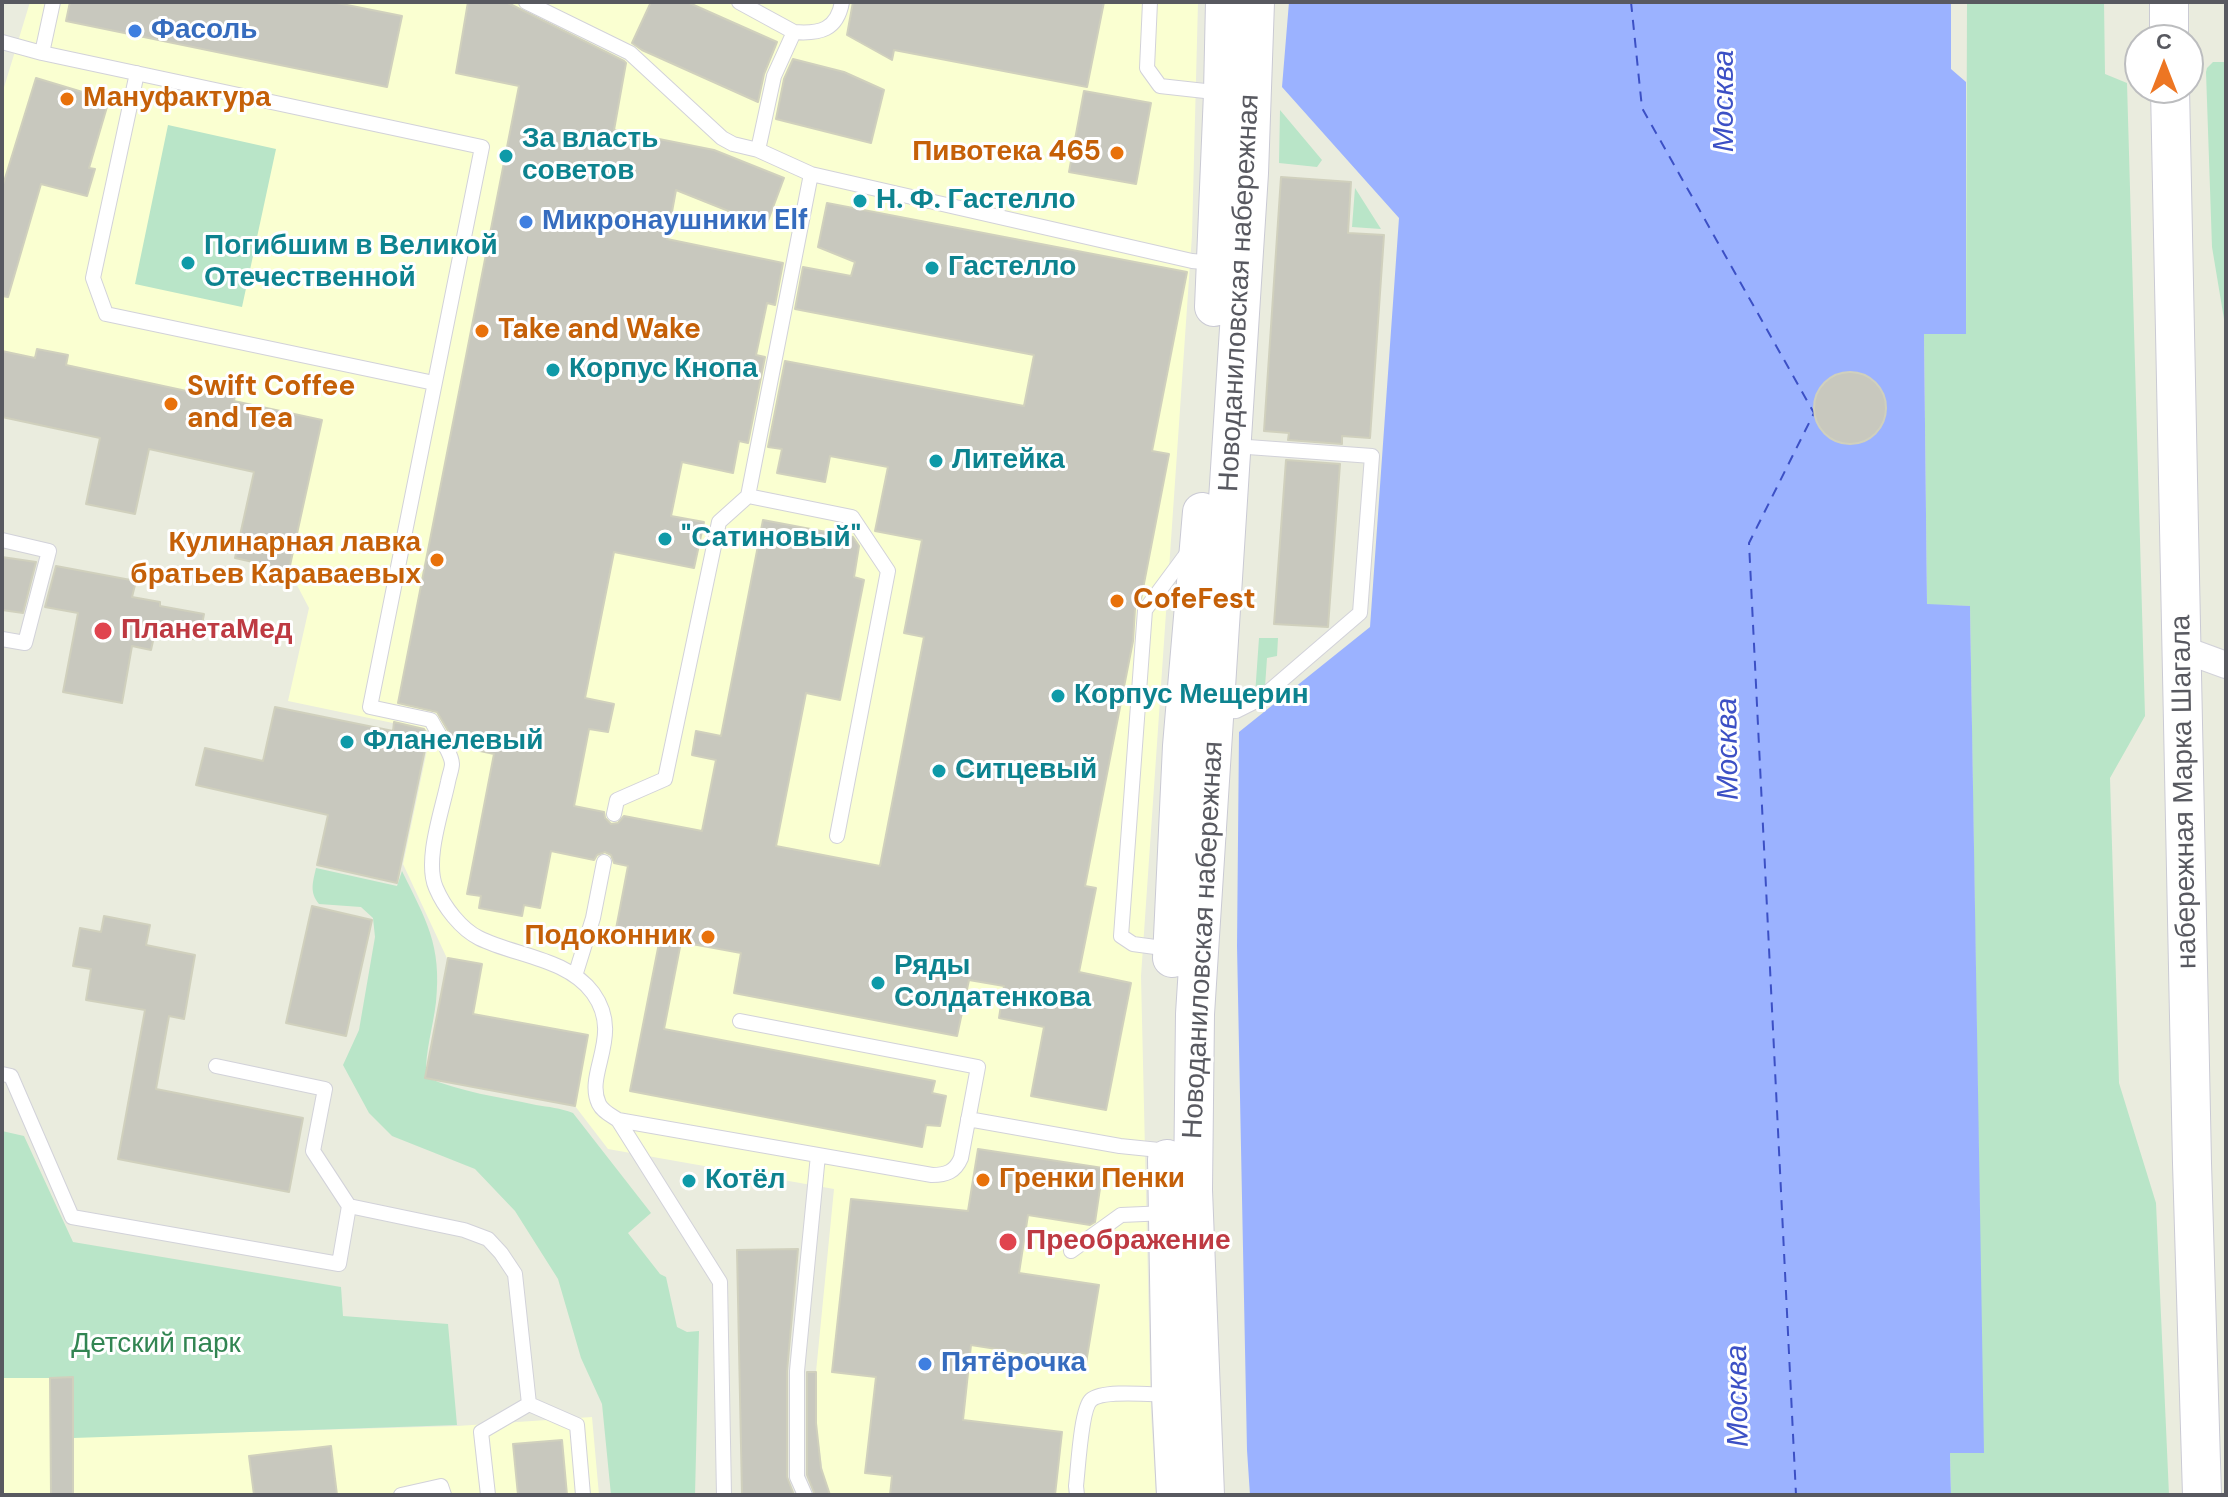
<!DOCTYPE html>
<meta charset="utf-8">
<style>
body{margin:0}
#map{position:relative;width:2228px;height:1497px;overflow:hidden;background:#eaecde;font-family:"DM Sans",sans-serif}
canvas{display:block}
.frame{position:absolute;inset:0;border:4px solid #585960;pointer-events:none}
.north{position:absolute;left:2124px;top:24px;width:80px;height:80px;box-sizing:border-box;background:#fff;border:2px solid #bcbdbf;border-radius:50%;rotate:0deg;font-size:22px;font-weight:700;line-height:32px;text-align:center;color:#585960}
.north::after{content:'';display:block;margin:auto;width:28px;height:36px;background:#ed7623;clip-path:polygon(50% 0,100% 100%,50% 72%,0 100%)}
</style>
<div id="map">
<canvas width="2228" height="1497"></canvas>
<div class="frame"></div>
<div class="north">С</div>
</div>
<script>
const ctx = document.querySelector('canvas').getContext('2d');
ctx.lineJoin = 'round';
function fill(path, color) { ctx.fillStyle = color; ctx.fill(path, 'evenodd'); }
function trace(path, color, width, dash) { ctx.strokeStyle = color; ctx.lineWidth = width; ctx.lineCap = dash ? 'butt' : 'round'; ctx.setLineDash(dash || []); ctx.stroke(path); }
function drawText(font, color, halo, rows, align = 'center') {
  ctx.font = font + ' "DM Sans",sans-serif'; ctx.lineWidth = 6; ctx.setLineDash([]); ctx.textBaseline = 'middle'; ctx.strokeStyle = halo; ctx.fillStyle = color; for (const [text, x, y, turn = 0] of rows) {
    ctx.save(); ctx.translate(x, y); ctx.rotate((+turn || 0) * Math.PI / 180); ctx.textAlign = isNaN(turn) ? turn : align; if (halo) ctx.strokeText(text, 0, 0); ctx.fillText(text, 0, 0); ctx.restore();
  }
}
fill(new Path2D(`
 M30 2H1198L1192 235 1141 976 1151 1412 1156 1495H830L823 1474 816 1423V1372L834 1189 608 1149 575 1106 588 1036 473 1014 403 864 431 731 288 701 309 608 289 570 322 420 234 401 235 390 208 384 205 395 66 365 67 355 37 349 35 358 2 351V94Z
 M73 1377 74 1437 457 1426 592 1417 599 1495H2V1378Z`), '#faffd1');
fill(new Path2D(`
 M1967 2H2104L2105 74 2127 83 2145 716 2110 778 2114 912 2119 1083 2156 1203 2169 1495H1951L1950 1453H1983L1970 606 1927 605 1924 334 1966 333Z
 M2213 62H2226L2225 325 2212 247 2206 72 2207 68Z
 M1280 110 1322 160 1317 167 1279 163Z
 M168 125 276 149 242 307 135 284Z
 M1355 188 1381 229 1352 227Z
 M1259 638H1278L1277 656 1267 658 1265 687 1255 695Z
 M316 868 397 886 402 871C426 920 442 945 436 1002 433 1028 425 1051 426 1077 460 1092 499 1097 536 1105 549 1107 560 1108 573 1113L651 1213 628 1233 660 1274 666 1277 677 1327 687 1332 699 1331 695 1495H611L602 1404 581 1358 558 1279 515 1211 475 1169 392 1136 369 1113 343 1065 359 1030 375 937 373 918 361 907 319 904C309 892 313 882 316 868Z
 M2 1131 24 1136 73 1242 341 1287 343 1316 448 1324 457 1425 73 1438 72 1378H2Z`), '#b9e5c8');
fill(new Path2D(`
 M1289 2H1951V69L1966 82V334H1924L1927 604 1970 606 1984 1453H1950L1951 1495H1250L1247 1450 1237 946 1239 732 1370 627 1399 218 1282 87Z`), '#9bb2ff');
trace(new Path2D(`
 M1631 2 1642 108 1814 413 1749 543 1796 1495`), '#3c50c5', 2, [10, 8]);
const building = new Path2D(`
 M70 2H332L402 16 387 87 66 21Z
 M468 2H506L624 61 626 63 614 130 714 150 784 178 766 226 676 190 667 239 783 263 775 305 767 303 756 355 765 357 748 443 739 441 733 473 682 462 671 516 704 522 694 568 614 552 585 698 614 704 608 732 589 729 574 806 604 812 605 818 611 824 618 823 624 816 702 831 716 760 692 755 696 731 721 736 763 520 853 537 859 546 854 577 864 580 840 700 806 693 776 846 880 866 924 637 904 633 922 540 875 531 888 467 830 456 825 482 777 473 782 449 768 447 785 361 1024 406 1034 355 795 309 803 267 851 276 855 262 818 247 827 203 1187 272 1152 451 1169 454 1141 599 1135 609 1133 641 1085 886 1096 888 1079 972 1131 983 1106 1110 1031 1096 1044 1027 999 1018 1004 986 969 980 957 1036 734 993 741 953 681 942 664 1029 935 1081 932 1093 946 1096 940 1126 926 1125 922 1147 630 1091 660 938 616 929 628 866 614 863 611 855 605 852 597 855 594 860 551 851 540 908 524 905 522 916 479 908 481 896 467 894 494 754 457 746 437 712 398 703 519 86 456 73Z
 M651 2H687L777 42 764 74 758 102 642 50 632 43Z
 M853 2H1104L1087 87 894 50 892 60 847 35Z
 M793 59 844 72 884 90 871 143 776 119 784 79Z
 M36 78 109 100 89 168 95 169 87 196 41 184 8 297 2 296V188Z
 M1084 91 1151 103 1136 184 1069 172Z
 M1281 177 1351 182 1348 233 1384 235 1370 438 1342 436V444L1288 440 1289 433 1264 431Z
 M37 349 68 355 66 365 205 395 207 384 236 390 234 401 322 420 289 570 235 558 254 472 149 449 135 514 86 504 100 438 2 417V351L35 358Z
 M1814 408a36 36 0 1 1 72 0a36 36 0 1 1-72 0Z
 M1286 460 1340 464 1328 627 1274 624Z
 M2 557 36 562 23 613 2 610Z
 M56 566 136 581 132 597 160 602V606L204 614 199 640 155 632 151 650 132 646 122 703 63 692 78 613 45 607Z
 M275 707 393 731 394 722 424 729 431 741 427 740 397 883 317 865 328 815 196 785 205 748 263 761Z
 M312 906 372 920 346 1036 286 1023Z
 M104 916 150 925 146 945 195 955 184 1019 169 1016 156 1089 303 1118 289 1192 118 1159 145 1010 86 1000 91 969 73 966 80 928 101 932Z
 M448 958 482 964 473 1014 588 1035 575 1106 425 1078Z
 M978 1149 1103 1168 1095 1222 1090 1225 1028 1215 1019 1273 1099 1285 1086 1363 971 1345 963 1420 1062 1432 1055 1495H890L892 1476 865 1473 876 1377 832 1372 851 1199 968 1211Z
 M798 1249 787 1371V1477L794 1495H742L737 1250Z
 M807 1372H816V1423L821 1468 830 1495H815L807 1475Z
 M73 1377V1495H51L50 1378Z
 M562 1440 567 1495H518L513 1444Z
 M331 1446 337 1495H254L249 1456Z`);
fill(building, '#c8c8be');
trace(building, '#d0d0bd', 2);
const lane = new Path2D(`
 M526 2 630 53 722 138 733 144 758 150 811 174 1192 261 1215 263
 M739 2 794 32
 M1150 2 1147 68 1160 86 1223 93
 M2 42 42 53 482 147 370 707 431 720C436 730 452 754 452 764 452 769 449 776 448 782 442 811 424 861 436 888 444 907 461 929 479 938 515 956 567 958 593 993 624 1036 584 1073 599 1104 603 1112 611 1115 618 1120L932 1175C946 1175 955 1172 961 1158L978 1067 740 1021
 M42 53 53 2
 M137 73 93 278 106 314 434 383
 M758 150 774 76 794 32C820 34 837 30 842 2
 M748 496 852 517 888 571 837 836
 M2 540 49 551 25 643 2 639
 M1215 712 1236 711 1260 699 1360 613 1372 456 1234 446
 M614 814 617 800 665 779 719 522 748 496 811 174
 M1170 949 1133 944 1121 936 1145 610 1188 552
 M575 976 593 918 604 862
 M2 1074 11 1076 72 1217 339 1264 349 1206 313 1151 325 1089 216 1066
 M968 1119 1120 1146 1169 1151
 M618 1120 720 1282 724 1495
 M349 1206 464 1230 488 1239 501 1253 515 1274 529 1404 481 1432 488 1495
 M1071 1251 1121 1215 1167 1213
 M529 1404 577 1425 583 1495
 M401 1495 441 1486 444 1495
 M805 1495 797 1477V1371L818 1155
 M1077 1495 1076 1486C1078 1470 1081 1409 1091 1400 1103 1389 1154 1395 1171 1395`);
const street = new Path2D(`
 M2182 649 2226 665`);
const secondary = new Path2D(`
 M2169 2V40
 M2170 88 2192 1163 2202 1495
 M1214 307 1223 93 1225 2
 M1172 958 1182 746 1202 512
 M1167 1159 1171 1395 1176 1495
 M1205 1495 1193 1190 1195 1014 1249 173 1255 2`);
trace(lane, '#d2d2d9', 16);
trace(street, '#d2d2d9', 28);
trace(secondary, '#cacad4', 40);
trace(lane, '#fff', 14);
trace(street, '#fff', 26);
trace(secondary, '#fff', 38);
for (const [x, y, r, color] of [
 [135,31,8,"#3f7fe0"],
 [67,99,8,"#e8710a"],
 [1117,153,8,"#e8710a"],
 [506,156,8,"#0f9aa8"],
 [860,201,8,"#0f9aa8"],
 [526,222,8,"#3f7fe0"],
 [188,263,8,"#0f9aa8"],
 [932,268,8,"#0f9aa8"],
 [482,331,8,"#e8710a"],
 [553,370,8,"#0f9aa8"],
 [171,404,8,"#e8710a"],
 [936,461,8,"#0f9aa8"],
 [665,539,8,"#0f9aa8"],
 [437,560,8,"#e8710a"],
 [1117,601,8,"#e8710a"],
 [103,631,10,"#e0444e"],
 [1058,696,8,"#0f9aa8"],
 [347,742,8,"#0f9aa8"],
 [939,771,8,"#0f9aa8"],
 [708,937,8,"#e8710a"],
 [878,983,8,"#0f9aa8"],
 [983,1180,8,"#e8710a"],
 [689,1181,8,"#0f9aa8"],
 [1008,1242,10,"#e0444e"],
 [925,1364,8,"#3f7fe0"]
]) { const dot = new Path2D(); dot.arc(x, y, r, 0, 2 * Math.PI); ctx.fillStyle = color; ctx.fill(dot); trace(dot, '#fff', 3); }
drawText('bold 28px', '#366cbe', '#fff', [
 ["Фасоль",151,31],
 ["Микронаушники Elf",542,222],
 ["Пятёрочка",941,1364]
], 'left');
drawText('bold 28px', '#c56008', '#fff', [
 ["Мануфактура",83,99],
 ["Пивотека 465",1101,153,"right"],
 ["Take and Wake",498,331],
 ["Swift Coffee",187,388],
 ["and Tea",187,420],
 ["Кулинарная лавка",421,544,"right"],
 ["братьев Караваевых",421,576,"right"],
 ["CofeFest",1133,601],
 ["Подоконник",692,937,"right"],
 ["Гренки Пенки",999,1180]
], 'left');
drawText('bold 28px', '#0d838f', '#fff', [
 ["За власть",522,140],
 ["советов",522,172],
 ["Н. Ф. Гастелло",876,201],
 ["Погибшим в Великой",204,247],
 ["Отечественной",204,279],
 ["Гастелло",948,268],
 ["Корпус Кнопа",569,370],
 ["Литейка",952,461],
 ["\"Сатиновый\"",681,539],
 ["Корпус Мещерин",1074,696],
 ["Фланелевый",363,742],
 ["Ситцевый",955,771],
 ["Ряды",894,967],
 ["Солдатенкова",894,999],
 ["Котёл",705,1181]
], 'left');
drawText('28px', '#585960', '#fff', [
 ["Новоданиловская набережная",1240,293,-87],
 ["набережная Марка Шагала",2185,792,-91],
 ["Новоданиловская набережная",1204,940,-87]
]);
drawText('bold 28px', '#be3a42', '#fff', [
 ["ПланетаМед",121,631],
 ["Преображение",1026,1242]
], 'left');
drawText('28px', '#328552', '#fff', [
 ["Детский парк",156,1345]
]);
drawText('italic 30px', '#3c50c5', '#fff', [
 ["Москва",1725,101,-90],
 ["Москва",1729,749,-91],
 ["Москва",1739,1396,-91]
]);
</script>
